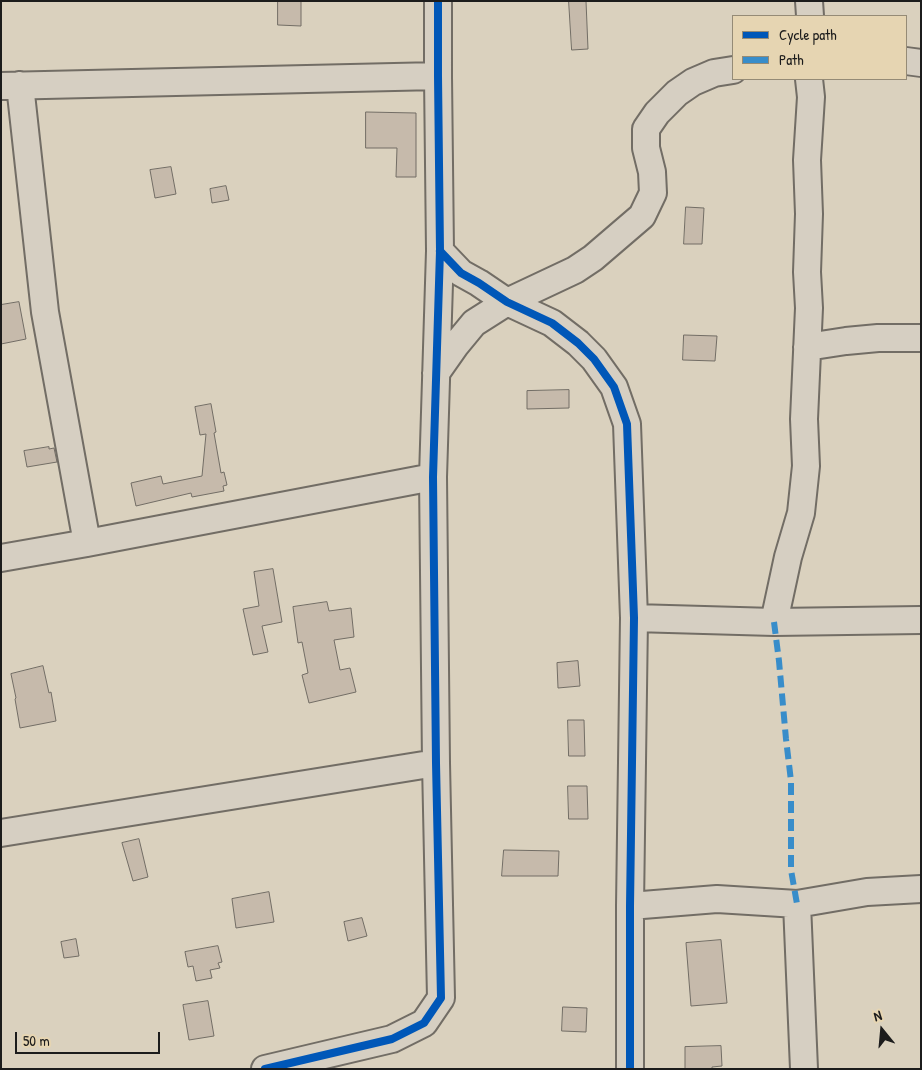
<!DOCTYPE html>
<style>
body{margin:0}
#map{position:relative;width:922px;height:1070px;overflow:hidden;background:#dad1be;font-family:"Patrick Hand",sans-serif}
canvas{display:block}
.frame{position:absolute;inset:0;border:2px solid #1c1c1c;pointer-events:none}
.legend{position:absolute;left:732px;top:15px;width:175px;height:65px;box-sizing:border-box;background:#e6d5b2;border:1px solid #958b76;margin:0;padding:6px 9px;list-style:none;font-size:15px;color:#1c1c1c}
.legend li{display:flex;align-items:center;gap:10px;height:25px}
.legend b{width:25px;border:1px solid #958b76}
.north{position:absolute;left:857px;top:1005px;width:50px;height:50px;-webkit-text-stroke:4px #e6d5b2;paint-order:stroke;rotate:343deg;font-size:14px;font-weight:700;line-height:20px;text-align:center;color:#1c1c1c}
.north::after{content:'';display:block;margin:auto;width:18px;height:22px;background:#1c1c1c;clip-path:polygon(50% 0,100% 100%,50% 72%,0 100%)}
.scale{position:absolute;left:15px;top:1032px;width:145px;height:22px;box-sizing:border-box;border:2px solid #1c1c1c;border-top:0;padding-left:6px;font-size:15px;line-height:18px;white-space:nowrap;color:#1c1c1c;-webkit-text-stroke:4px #e6d5b2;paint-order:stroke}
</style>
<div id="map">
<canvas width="922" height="1070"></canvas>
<div class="frame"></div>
<ul class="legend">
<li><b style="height:6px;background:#0057b8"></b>Cycle path</li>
<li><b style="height:6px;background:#388dca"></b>Path</li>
</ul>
<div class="north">N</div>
<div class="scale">50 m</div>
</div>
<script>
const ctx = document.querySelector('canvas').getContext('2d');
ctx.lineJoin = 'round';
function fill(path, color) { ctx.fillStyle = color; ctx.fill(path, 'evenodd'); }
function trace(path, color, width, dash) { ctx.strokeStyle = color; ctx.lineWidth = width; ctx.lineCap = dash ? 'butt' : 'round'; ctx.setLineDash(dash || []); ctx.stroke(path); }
const building = new Path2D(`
 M278 1H301V26L278 25Z
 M569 1H586L588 49 572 50Z
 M366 112 416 113V177H396L397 148H366Z
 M171 167 176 194 155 198 150 170Z
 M226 186 229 200 212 203 210 189Z
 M686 207 704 208 702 244H684Z
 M19 302 26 339 1 344V305Z
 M684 335 717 336 715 361 683 360Z
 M569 390V408L527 409V391Z
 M211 404 216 432 214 433 221 473 224 472 227 485 223 486 224 491 192 497 191 493 136 506 131 483 161 476 163 484 202 476 206 434 200 435 195 407Z
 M49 447V449L54 448 57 462 27 467 24 451Z
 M273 569 282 622 262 626 268 652 253 655 243 609 259 606 254 572Z
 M327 602 329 611 351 608 354 637 334 640 340 670 350 668 356 692 309 703 302 675 308 673 302 642 298 643 293 607Z
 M578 661 580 686 558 688 557 663Z
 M43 666 49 693 51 692 56 721 20 728 15 699 16 698 11 674Z
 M568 720H584L585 756H569Z
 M568 786H587L588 819H569Z
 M139 839 148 877 133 881 122 843Z
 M504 850 559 851 558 876H502Z
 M269 892 274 922 236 928 232 899Z
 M362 918 367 936 348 941 344 922Z
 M76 939 79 956 64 958 61 942Z
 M721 940 727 1003 691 1006 686 943Z
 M218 946 222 962 218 963 220 968 210 970 212 978 196 981 193 966 188 967 185 952Z
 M208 1001 214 1036 189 1040 183 1005Z
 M563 1007 587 1008 586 1032 562 1031Z
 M721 1046 722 1066 712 1067V1069H685V1047Z`);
fill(building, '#c6baab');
trace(building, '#726d65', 1);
const minor = new Path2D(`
 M809 1 810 16
 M906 61 921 63
 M20 85 45 312 87 543
 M1 86 438 76
 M440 251 461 273 479 283 507 302 552 323 578 343 594 359 614 387 627 424 634 618 630 906V1069
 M807 347 846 341 878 338H921
 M436 373 455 346 474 323 507 302 575 270 593 258 642 216 653 193 652 172 646 148V129L657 113 677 93 693 82 714 73 733 70
 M1 558 87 543 433 477
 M634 618 774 622 921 620
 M774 622 788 557 801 513 806 466 804 419 809 308 807 272 809 214 807 160 811 97 809 79
 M1 833 436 763
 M797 904 804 1069
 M630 906 717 899 797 904 867 892 921 889
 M265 1069 392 1039 424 1023 441 998 436 763 433 477 440 251 438 76V1`);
trace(minor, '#726d65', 30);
trace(minor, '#d6cfc2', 26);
trace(new Path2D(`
 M774 622 779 661 786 739 791 781V870L797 904`), '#388dca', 6, [12, 6]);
trace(new Path2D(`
 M440 251 461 273 479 283 507 302 552 323 578 343 594 359 614 387 627 424 634 618 630 906V1069
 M265 1069 392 1039 424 1023 441 998 436 763 433 477 440 251 438 76V1`), '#0057b8', 8);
</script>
